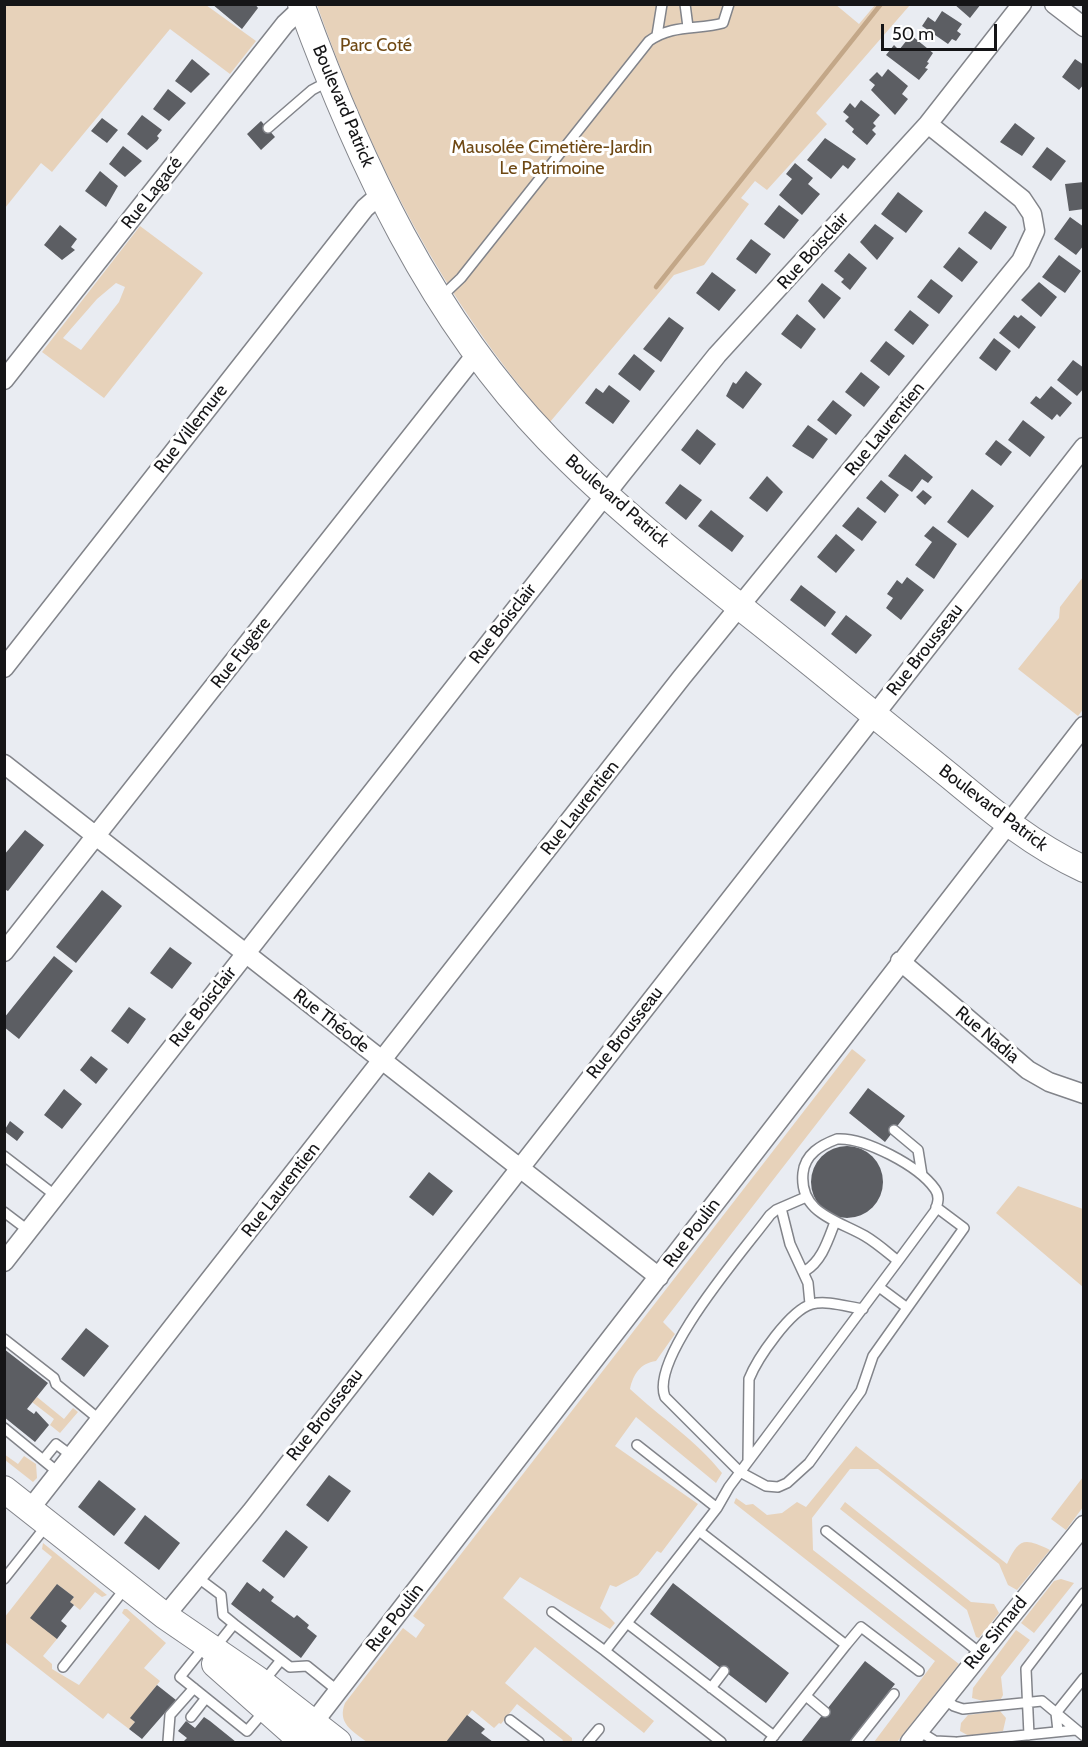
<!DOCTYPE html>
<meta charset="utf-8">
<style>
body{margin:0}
#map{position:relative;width:1088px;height:1747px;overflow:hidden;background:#e9ecf2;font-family:Cabin,sans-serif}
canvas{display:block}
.frame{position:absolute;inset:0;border:6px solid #151517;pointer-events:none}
.scale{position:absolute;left:881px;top:24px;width:116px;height:27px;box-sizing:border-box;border:3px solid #151517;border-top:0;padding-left:8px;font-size:18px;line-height:21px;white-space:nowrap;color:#151517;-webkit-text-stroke:4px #fff;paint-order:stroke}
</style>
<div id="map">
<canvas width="1088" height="1747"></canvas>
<div class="frame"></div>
<div class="scale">50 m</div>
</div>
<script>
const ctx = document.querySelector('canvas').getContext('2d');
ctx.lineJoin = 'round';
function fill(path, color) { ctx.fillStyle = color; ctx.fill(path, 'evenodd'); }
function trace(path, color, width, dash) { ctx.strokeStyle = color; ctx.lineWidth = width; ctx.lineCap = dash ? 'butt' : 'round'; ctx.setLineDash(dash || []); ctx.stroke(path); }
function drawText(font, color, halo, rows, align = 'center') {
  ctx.font = font + ' Cabin,sans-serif'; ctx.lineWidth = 6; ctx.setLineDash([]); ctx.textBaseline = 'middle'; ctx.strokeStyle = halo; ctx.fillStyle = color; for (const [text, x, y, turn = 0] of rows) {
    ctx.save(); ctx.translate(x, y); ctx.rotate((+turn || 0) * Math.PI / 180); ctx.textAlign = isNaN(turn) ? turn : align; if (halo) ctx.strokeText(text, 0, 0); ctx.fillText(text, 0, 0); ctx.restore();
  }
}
fill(new Path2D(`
 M5 4 206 5 256 41 230 74 170 29 52 172 41 163 5 208Z
 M835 4 859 24 875 5H910L816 113 827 124 767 190 755 181 741 198 749 204 704 265 674 275 550 422C443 301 370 156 317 5Z
 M140 226 203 273 104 398 42 352ZM116 283 125 287 119 302 81 350 63 338 97 299Z
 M1083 577 1084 708 1078 716 1018 669 1059 618 1060 607Z
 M852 1049 866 1060 663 1322 675 1334 656 1361C640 1363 633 1375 630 1389 661 1418 696 1440 722 1473L716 1483 636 1417 615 1446 698 1504 661 1553 657 1551 638 1575 616 1587 610 1585 600 1608 615 1623 610 1629 520 1577 503 1598 654 1721 644 1733 535 1647 505 1683 572 1738V1742H562L563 1740 517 1704 501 1724 499 1723 494 1728 472 1710 447 1742H367C352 1731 337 1723 345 1703L403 1628 416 1638 425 1625 413 1616Z
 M1018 1186 1083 1209V1287L996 1213Z
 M37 1397 64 1419 73 1408 78 1412 60 1433 50 1425 54 1419 32 1402Z
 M856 1446 1007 1564C1019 1539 1023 1537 1050 1550L1017 1590 1008 1585 999 1564 878 1469H850L812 1518 813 1550 959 1664 897 1742H874L935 1661 734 1503 736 1498 746 1505 753 1504 767 1515 782 1513 797 1502 806 1507Z
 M4 1454 18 1464 24 1456 36 1464 37 1478 33 1482 5 1460Z
 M1083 1477V1507L1066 1530 1051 1519Z
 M845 1502 971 1602 994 1604 999 1613 979 1638 976 1637 967 1610 840 1509Z
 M43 1543 107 1595 102 1597 95 1592 80 1610 70 1602 74 1597 57 1584V1639L43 1656 52 1664V1669L79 1685 130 1620 122 1613 124 1609H127L166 1643 144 1668 160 1681 131 1718 135 1722 129 1729 108 1713 103 1719 5 1642 4 1618 52 1557 42 1549Z
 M1061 1579 1074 1583 1034 1633 1021 1623 1054 1581Z
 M1016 1630 1030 1640 1001 1677 1003 1695 1001 1699 983 1701 972 1698 973 1688Z
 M1000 1711 1006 1718 1003 1731 969 1736 960 1731 961 1723 968 1715Z`), '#e7d2ba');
trace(new Path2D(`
 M656 287 881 4`), '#c3a788', 4.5);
fill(new Path2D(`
 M212 4H255L258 8 242 29Z
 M954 4H981L970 18Z
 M942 11 962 24 957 31 961 34 956 41 952 39 948 44 922 26 928 17 935 22Z
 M911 35 933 53 927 62 929 63 925 68 928 69 919 80 886 55 894 45 899 50Z
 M192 59 210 74 191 93 175 81Z
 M1075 59 1084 65V84L1079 90 1062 77Z
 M888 69 908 86 902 94 908 99 895 115 871 90 875 85 869 80 877 72 882 77Z
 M168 89 186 103 169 121 153 109Z
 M861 100 880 115 873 123 876 126 872 130 876 134 867 145 852 132 854 129 845 121 849 117 843 112 850 103 855 108Z
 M142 115 162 130 157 136 159 138 157 141 147 150 127 134Z
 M102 118 118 130 107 143 91 131Z
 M261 121 275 137 261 150 247 134Z
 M1015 123 1035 138 1022 156 1000 142Z
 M825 138 856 159 848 169 843 165 831 179 807 160Z
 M123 146 142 161 125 177 109 164Z
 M1047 147 1066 161 1051 181 1032 167Z
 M795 163 813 178 808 184 820 194 802 215 779 195 792 179 786 174Z
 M100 171 118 186 106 207 85 191Z
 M1084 182V209L1069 211 1065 184Z
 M898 192 923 211 906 233 881 214Z
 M779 205 799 220 784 239 764 224Z
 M985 211 1007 227 991 250 968 233Z
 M1070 217 1084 227V245L1076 255 1054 239Z
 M875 224 894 238 877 260 860 242Z
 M60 225 77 239 71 247 75 250 62 260 44 245Z
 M751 239 771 254 756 274 736 259Z
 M959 247 978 262 962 282 943 267Z
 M849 253 867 268 850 290 841 282 844 279 834 271Z
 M1059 255 1081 271 1065 293 1042 277Z
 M712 272 736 290 719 311 696 293Z
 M931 279 953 296 939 314 917 297Z
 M1039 282 1057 297 1041 317 1021 300Z
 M822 283 841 298 824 319 808 301Z
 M910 310 929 325 913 345 894 330Z
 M797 314 816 329 801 349 781 334Z
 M1014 315 1018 318 1021 315 1036 327 1019 349 999 333Z
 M669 317 684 328 661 362 643 349Z
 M994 338 1011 351 996 371 979 358Z
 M886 341 905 356 889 376 870 361Z
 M634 354 655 371 640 391 618 374Z
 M1073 360 1084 368V388L1077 396 1057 380Z
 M746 371 762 384 743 409 726 396 733 382 736 384Z
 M861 372 880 387 864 407 845 392Z
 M609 385 630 401 613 424 585 403 596 388 603 393Z
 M1051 386 1072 403 1060 417 1057 414 1052 420 1030 403 1036 396 1040 399Z
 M833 400 852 415 836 435 817 420Z
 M1023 420 1045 437 1030 457 1008 440Z
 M808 425 828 439 813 459 792 446Z
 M697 429 716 444 700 465 681 450Z
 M996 440 1012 452 1001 466 985 454Z
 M905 454 933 477 928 483 922 479 912 492 888 476Z
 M767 476 783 492 767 512 749 498Z
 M881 480 899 495 885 513 866 498Z
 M680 484 702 500 686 520 665 503Z
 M972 489 994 506 968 538 947 522Z
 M923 490 932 497 925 505 916 497Z
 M858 507 877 522 862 541 842 526Z
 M711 510 744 536 732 552 698 526Z
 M933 526 957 544 934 579 915 565 932 542 924 536Z
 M836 534 855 550 836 573 817 557Z
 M907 577 924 590 901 620 886 608 893 598 887 594 897 580 902 584Z
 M801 585 836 612 825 627 790 600Z
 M846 615 872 635 856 654 831 634Z
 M25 830 44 845 8 891 4 889V855Z
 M102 890 122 906 76 963 56 947Z
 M170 947 192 963 172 989 150 973Z
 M54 956 73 971 19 1039 4 1027V1018Z
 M129 1007 146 1019 128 1044 111 1031Z
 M91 1056 108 1069 96 1084 80 1070Z
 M868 1088 905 1116 885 1142 849 1113Z
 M64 1089 82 1104 62 1129 44 1115Z
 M10 1121 24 1132 17 1141 4 1131Z
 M811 1182a36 36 0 1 1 72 0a36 36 0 1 1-72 0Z
 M429 1172 453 1191 433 1216 409 1197Z
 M86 1328 109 1346 84 1377 61 1359Z
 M4 1349 48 1383 27 1409 34 1414 36 1411 49 1425 35 1442 4 1417Z
 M329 1475 351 1491 328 1522 306 1505Z
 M99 1480 136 1509 114 1536 78 1507Z
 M145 1515 180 1543 159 1570 124 1543Z
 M286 1530 308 1547 284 1578 262 1561Z
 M247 1582 260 1592 263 1588 274 1597 271 1601 294 1618 297 1615 309 1625 307 1628 317 1636 301 1658 231 1604Z
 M673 1583 789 1673 766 1703 650 1614Z
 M57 1584 74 1597 70 1602 74 1605 61 1621 67 1626 57 1639 30 1618Z
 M865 1661 895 1684 849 1742H801Z
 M157 1685 176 1700 142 1739 129 1729 135 1722 130 1718Z
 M467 1715 485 1729 481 1733 493 1742H446Z
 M204 1717 210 1721 236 1742H183L187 1738 178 1731 186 1721 195 1728Z`), '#5c5e63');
const lane = new Path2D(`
 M685 4 688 27
 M657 35 662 4
 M268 128 312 90 329 81
 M441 297 461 278 649 41C672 24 698 30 723 23L729 4
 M894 1130 918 1150 922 1175
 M837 1139C864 1137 919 1166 935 1189 940 1196 938 1203 935 1211L898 1261C888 1253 877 1243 865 1236 837 1220 799 1213 803 1173 805 1154 821 1145 837 1139Z
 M4 1156 56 1196
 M806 1197 776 1210 770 1215C745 1249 649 1358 665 1397L740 1472 766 1486 778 1487 787 1483 809 1463 861 1391 873 1356 964 1228 936 1207
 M781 1208 790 1244 808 1283 810 1304
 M4 1212 29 1231
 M805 1271C822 1261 828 1240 835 1222
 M879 1287 906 1307
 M4 1339 54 1378 56 1384 100 1420
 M4 1428 59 1473
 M637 1445 717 1508
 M43 1460 56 1444 72 1456
 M748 1461 749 1379C757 1359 790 1310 812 1304 827 1300 848 1307 863 1309
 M699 1531 846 1645 769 1742
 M826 1531 980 1653
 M197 1577 221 1595 223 1615 234 1624
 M4 1579 47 1525
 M552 1612 605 1651
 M627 1623 774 1736
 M846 1645 861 1627 919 1671
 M205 1646 180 1677 247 1731 265 1710
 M214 1649 234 1624 281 1660 264 1681
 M281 1660 290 1667 307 1666 338 1691
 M63 1667 127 1586
 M711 1688 724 1671
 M806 1696 825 1712
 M944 1699 954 1706 963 1709 1042 1701 1084 1736
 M191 1717 206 1698
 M510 1720 539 1742
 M919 1731 935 1741 955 1742
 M1058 1731 1056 1713 1084 1678
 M1029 1735 1026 1669 1084 1593
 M168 1741 170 1715 194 1688
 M588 1742 599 1729
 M721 1742 605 1651 717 1508 729 1487 898 1261
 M856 1742 894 1694
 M958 1742 1075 1730`);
const street = new Path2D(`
 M1054 4 1084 27
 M4 380 285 24 302 8
 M4 668 365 208 381 194
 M4 764 659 1277
 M4 952 477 353
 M900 961 1028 1070 1049 1082 1084 1094
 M4 1262 620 476 717 355 928 124 1022 4
 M30 1509 682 677 1021 261 1035 231 1032 214 1022 199 928 124
 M165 1616 251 1512 1084 447
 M307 1731 1084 726
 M910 1742 1084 1525`);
const secondary = new Path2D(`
 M301 4C358 160 431 318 548 439 636 530 742 606 840 687 877 717 914 747 951 777 993 812 1034 846 1084 869
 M4 1489 165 1616 257 1679 338 1742
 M215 1664 303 1742`);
trace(lane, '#82848a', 12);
trace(street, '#82848a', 21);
trace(secondary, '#82848a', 28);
trace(lane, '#fff', 9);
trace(street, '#fff', 18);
trace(secondary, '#fff', 26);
drawText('18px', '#6e4813', '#fff', [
 ["Parc Coté",376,46],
 ["Mausolée Cimetière-Jardin",552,148],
 ["Le Patrimoine",552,169]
]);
drawText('18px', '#151517', '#fff', [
 ["Boulevard Patrick",343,106,67],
 ["Rue Lagacé",152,193,-52],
 ["Rue Boisclair",813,251,-48],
 ["Rue Villemure",191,429,-52],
 ["Rue Laurentien",885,429,-51],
 ["Boulevard Patrick",617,501,41],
 ["Rue Boisclair",503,624,-52],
 ["Rue Brousseau",925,650,-52],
 ["Rue Fugère",241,653,-52],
 ["Rue Laurentien",580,808,-52],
 ["Boulevard Patrick",993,808,37],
 ["Rue Boisclair",203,1007,-52],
 ["Rue Théode",331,1021,38],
 ["Rue Brousseau",625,1033,-52],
 ["Rue Nadia",987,1035,40],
 ["Rue Laurentien",281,1190,-52],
 ["Rue Poulin",692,1233,-53],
 ["Rue Brousseau",325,1415,-52],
 ["Rue Poulin",395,1618,-52],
 ["Rue Simard",996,1633,-51]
]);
</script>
